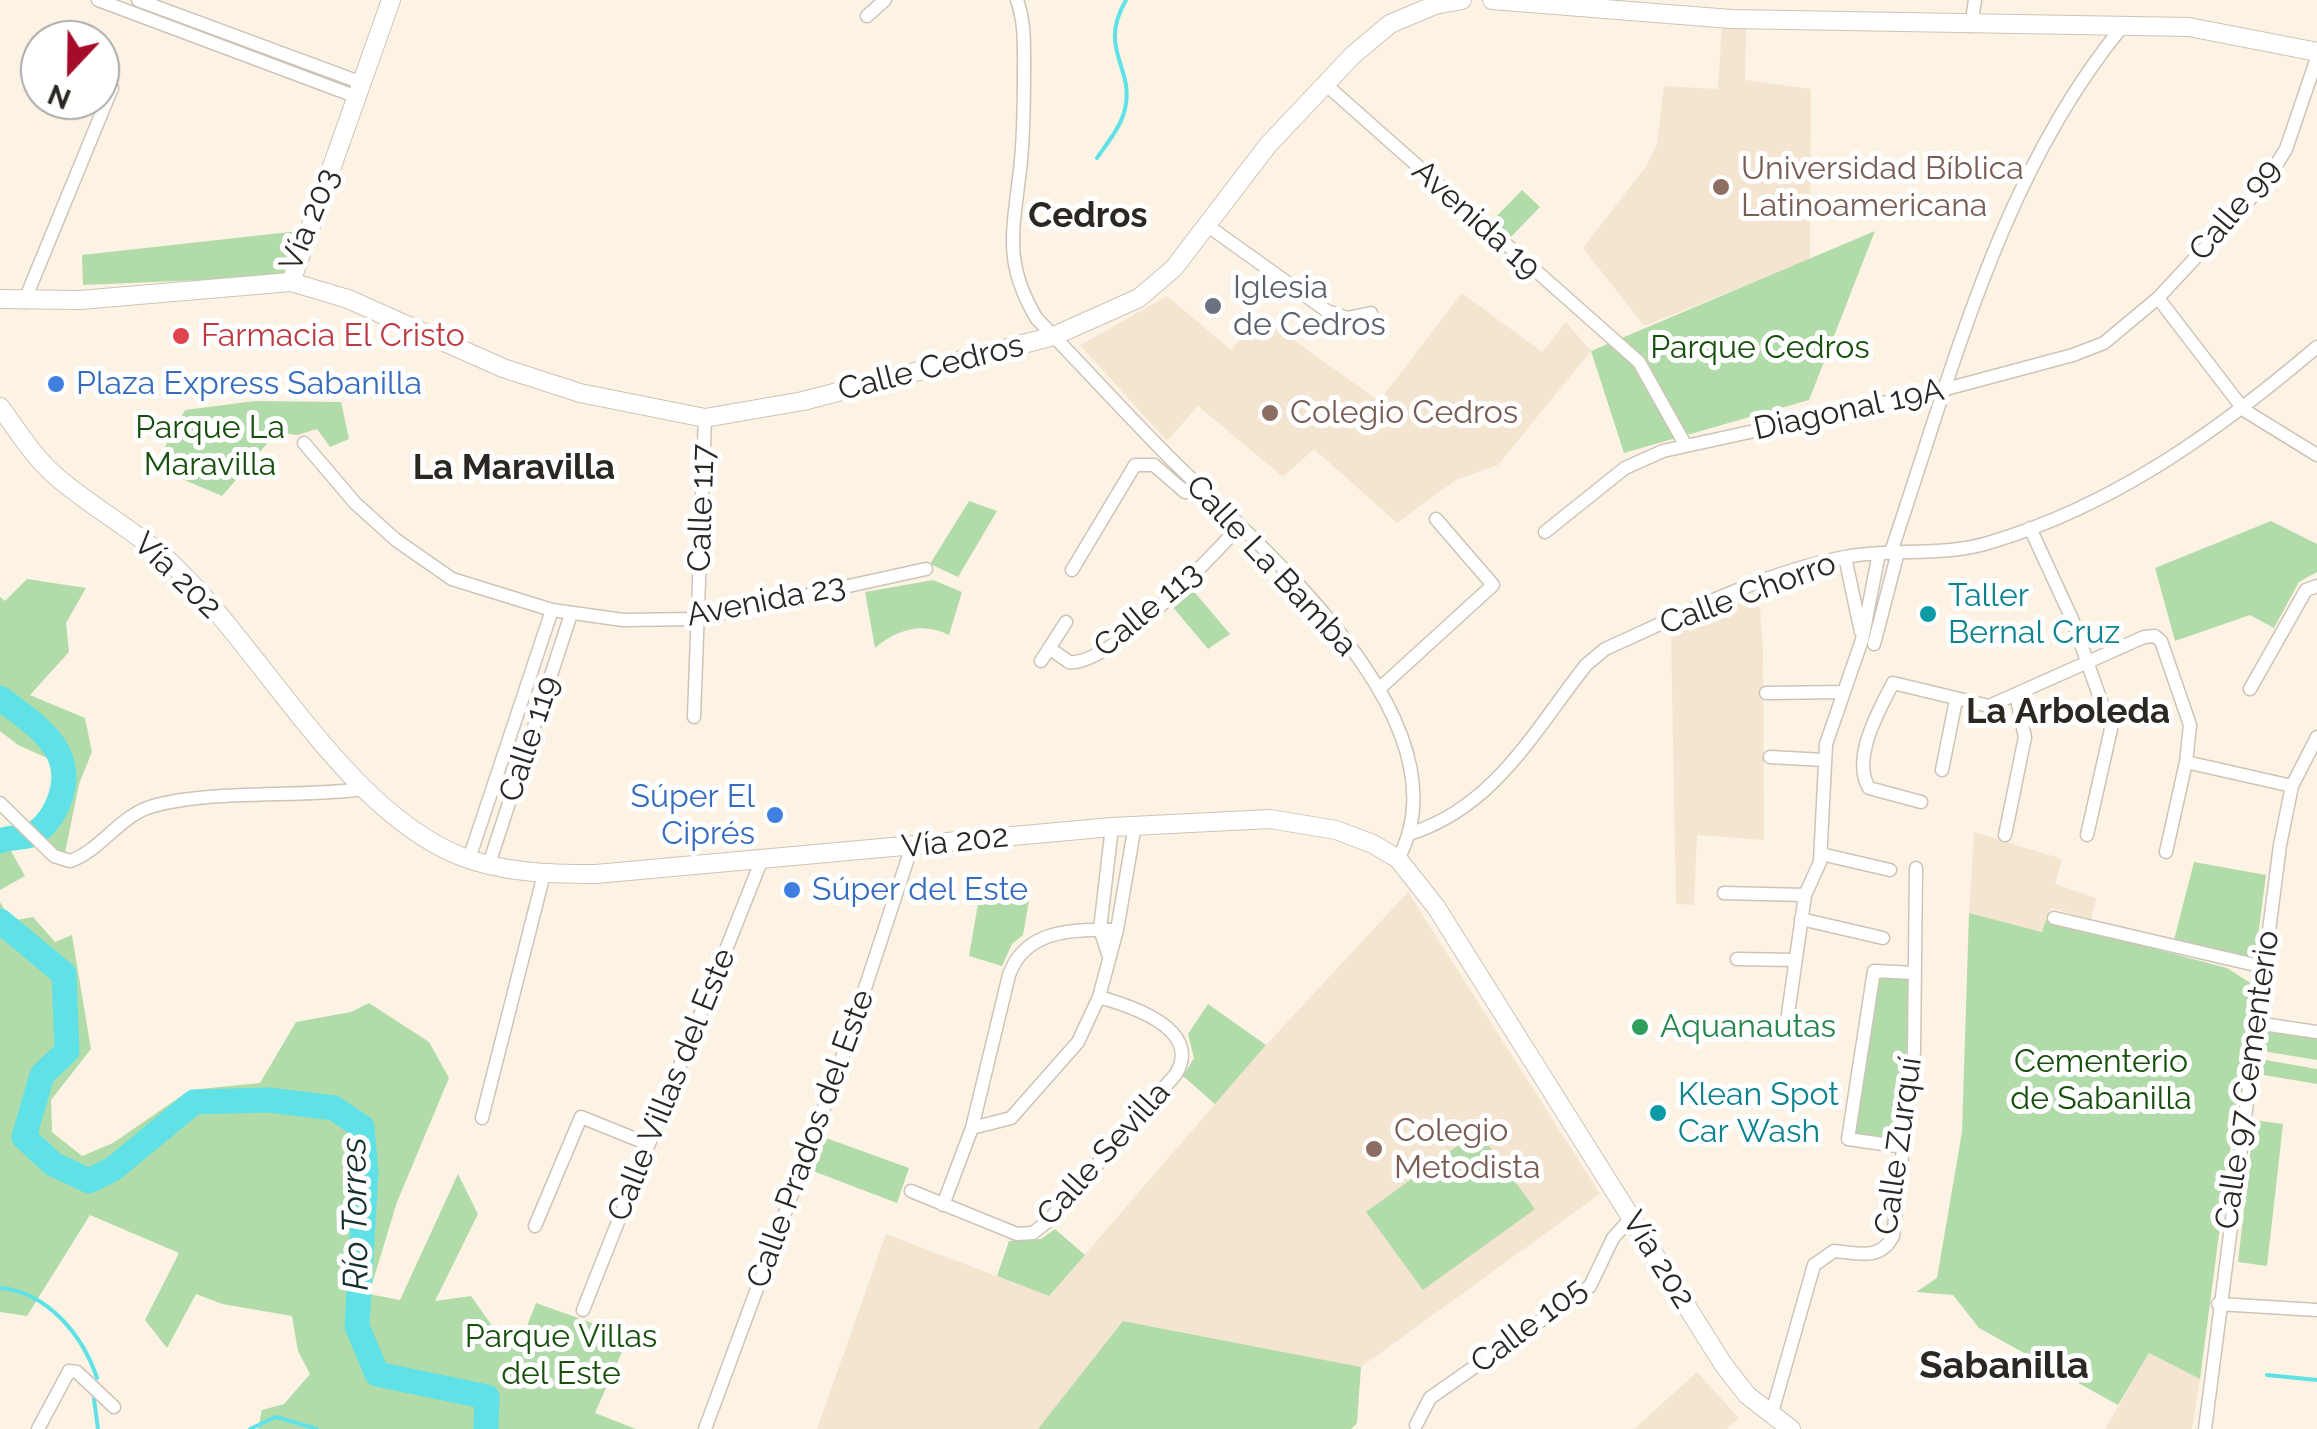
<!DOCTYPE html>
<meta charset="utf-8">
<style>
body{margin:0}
#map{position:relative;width:2317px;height:1429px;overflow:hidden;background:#fdf3e5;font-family:Raleway,sans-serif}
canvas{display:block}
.north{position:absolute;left:20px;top:20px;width:100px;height:100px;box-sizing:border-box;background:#fff;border:2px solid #aaa9a7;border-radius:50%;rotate:202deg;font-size:28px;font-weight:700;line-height:40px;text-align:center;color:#2b2723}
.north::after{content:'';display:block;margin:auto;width:35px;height:45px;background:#a60b28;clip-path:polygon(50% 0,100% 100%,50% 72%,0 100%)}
</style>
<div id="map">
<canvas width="2317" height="1429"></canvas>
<div class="north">N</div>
</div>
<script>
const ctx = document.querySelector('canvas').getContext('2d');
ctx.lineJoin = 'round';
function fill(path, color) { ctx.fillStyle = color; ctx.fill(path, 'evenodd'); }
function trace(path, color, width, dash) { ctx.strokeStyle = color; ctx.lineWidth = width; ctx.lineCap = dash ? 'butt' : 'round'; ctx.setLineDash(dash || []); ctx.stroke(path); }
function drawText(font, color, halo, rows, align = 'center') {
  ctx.font = font + ' Raleway,sans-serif'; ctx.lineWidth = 10; ctx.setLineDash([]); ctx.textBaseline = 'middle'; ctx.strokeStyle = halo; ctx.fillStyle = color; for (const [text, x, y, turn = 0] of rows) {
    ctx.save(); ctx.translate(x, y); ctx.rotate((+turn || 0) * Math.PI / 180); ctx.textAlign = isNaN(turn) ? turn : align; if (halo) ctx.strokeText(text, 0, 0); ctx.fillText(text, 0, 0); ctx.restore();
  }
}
fill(new Path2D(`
 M1722 25 1746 26 1745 80 1811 89 1810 260 1644 326 1583 248 1647 165 1657 143 1664 86 1718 89Z
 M1462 293 1542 352 1566 322 1591 351 1498 465 1456 480 1397 523 1314 449 1283 477 1198 406 1167 441 1080 345 1167 296 1231 350 1260 316 1379 401Z
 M1754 597 1760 607 1763 651 1764 840 1697 835 1694 905 1676 904 1671 633Z
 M1974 832 2062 859 2055 884 2096 898 2091 919 2051 908 2042 932 1969 913Z
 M1408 892 1600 1194 1361 1367 1124 1321 1038 1429H817L886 1234 1049 1296 1266 1045Z
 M2149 1353 2200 1379 2192 1429H2105Z
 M1697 1372 1739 1418 1727 1429H1634Z`), '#f4e5d1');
fill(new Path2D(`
 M1522 190 1540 207 1511 237 1493 220Z
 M299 231 285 272 274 277 83 285 82 255Z
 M1875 231 1809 400 1624 453 1591 351Z
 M255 401 341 402 349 439 330 447 317 429 297 435 277 432 222 496 154 467 185 410Z
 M969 501 997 511 958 577 930 564Z
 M2271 521 2317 544V572L2299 582 2274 628 2250 615 2175 641 2155 568Z
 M27 579 86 588 66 623 69 652 30 695 85 718 92 752 79 784 64 858 42 844 65 766 18 745 0 731V597L5 601Z
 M933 580 962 592 949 635C923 621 895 630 875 648L865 592Z
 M1191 588 1230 634 1208 649 1172 606Z
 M6 842 25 876 0 890V847Z
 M2194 862 2266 875 2255 959 2174 940Z
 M1030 895 1023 935 1012 944 1002 966 969 956 979 898Z
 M0 902 11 921 33 917 55 942 72 935 91 1049 51 1100 52 1132 82 1156 113 1143 190 1090 260 1083 296 1022 351 1012 369 1003 429 1042 449 1078 397 1202 369 1294 400 1300 458 1174 478 1214 435 1301 471 1296 495 1330 521 1341 536 1303 629 1336 595 1413 636 1429H258L262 1410 284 1404 310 1374 298 1351 292 1316 222 1304 196 1294 167 1348 145 1320 179 1253 90 1215 27 1316 0 1312Z
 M1969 913 2042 932 2046 920 2227 968 2252 984 2200 1379 2149 1353 2118 1405 1979 1328 1953 1295 1916 1292 1937 1278 1962 1132Z
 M1879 975 1911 977 1901 1140 1855 1134Z
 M1208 1004 1266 1045 1215 1104 1183 1076 1194 1058 1188 1034Z
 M2264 1030 2317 1039V1060L2262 1051Z
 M2260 1059 2317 1069V1084L2258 1074Z
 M2254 1120 2283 1124 2267 1266 2238 1262Z
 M1478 1131 1535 1209 1423 1290 1366 1212Z
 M826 1138 909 1168 897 1203 813 1171Z
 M1055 1229 1085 1255 1049 1296 997 1276 1009 1241 1041 1239Z
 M1123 1321 1361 1367 1357 1423 1351 1429H1038Z`), '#b2dbaa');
trace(new Path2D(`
 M1097 158C1107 143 1121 127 1125 109 1135 67 1097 50 1126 0
 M0 1288C48 1292 83 1336 97 1378
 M2267 1375 2317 1380
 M94 1399 98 1429
 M250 1429 276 1417 317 1429`), '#60e1e6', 4);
trace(new Path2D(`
 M0 698C35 725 79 750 59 801 55 812 47 824 37 832 28 839 11 836 0 841
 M0 921 64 974 67 1051 42 1075 24 1137 53 1164 89 1181 113 1169 194 1102 269 1100 334 1108 362 1127 366 1172 357 1326 377 1374 487 1397 486 1429`), '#60e1e6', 25);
const street = new Path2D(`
 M98 0 357 97
 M138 0 362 83
 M1017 0C1025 23 1024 44 1024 69 1024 103 1024 136 1020 170 1013 231 1003 263 1037 319 1083 366 1127 415 1174 462 1261 548 1472 722 1398 859
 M867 16 885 0
 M1971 26 1975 0
 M1324 83 1639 362 1686 446
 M1208 226 1327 311 1347 318 1371 313
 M2158 298 2244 410 2317 455
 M24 302 112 88
 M304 443 355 503 396 540 452 579 552 610 623 620 698 619 926 569
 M2030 528 2072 619 2111 729 2087 835
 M1545 532 1625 468 1663 451 1946 389 2073 355 2104 343 2158 298 2265 183 2286 149 2317 58
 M1891 552C1952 373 2000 175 2122 27
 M1845 557 1861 632
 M1072 570 1135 465H1154L1185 492 1197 485
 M1874 644 1898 552
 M1049 648 1069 662C1109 667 1210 558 1239 527
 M1041 661 1066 622
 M1380 688 1493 585 1436 519
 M2250 689 2306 590 2317 586
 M1766 693 1842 692
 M694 717 705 418
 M1770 757 1824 760
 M2186 762 2292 786
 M1942 770 1956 700
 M1921 802 1869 788C1851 759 1879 710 1893 683L1989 706 2144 637 2155 636 2161 641 2190 725 2186 762 2166 852
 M0 803 54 856 70 861C98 852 118 819 147 808 200 789 301 798 364 789
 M1412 833C1495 806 1534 731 1586 665L1605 649C1681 615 1764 572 1845 557 1893 548 1941 557 1988 543 2114 506 2218 431 2317 347
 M2005 835 2025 737 2016 695
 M1821 854 1890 870
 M469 859 552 610
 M489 864 571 614
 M1724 893 1805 895
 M2054 918 2264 967
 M1801 919 1883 938
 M1108 954 1100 929 1112 827
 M1737 959 1795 960
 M2256 1023 2317 1032
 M1786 1028 1805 895 1820 862 1826 744 1862 640 1879 553
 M482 1118 544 874
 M972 1128 1011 1118 1078 1042 1099 997 1117 930 1135 825
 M1904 1147 1848 1139 1874 971 1915 973
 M911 1191 1017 1234 1033 1233 1048 1221 1176 1074C1203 1029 1131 1006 1099 997
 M943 1205 972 1128 1009 975C1025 929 1074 929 1117 930
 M535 1226 581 1117 648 1144
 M2218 1304 2317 1310
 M583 1310 762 859
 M1771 1416 1814 1265 1834 1251C1859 1253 1880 1261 1893 1236L1914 1052 1916 868
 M1416 1425 1430 1398 1590 1286 1613 1238 1632 1217
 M38 1429 69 1371 77 1372 114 1407
 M705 1429 838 1070 912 846
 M2205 1429 2280 845 2292 786 2317 737`);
const secondary = new Path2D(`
 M1492 0 1731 19 2189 27 2317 52
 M291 282 391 0
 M0 299 80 300 291 282 348 299 503 368 580 393 705 418 803 401 1054 336 1139 298 1174 268 1268 145 1353 55 1390 24 1435 5 1462 0
 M0 407C18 431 34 458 58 478 94 509 138 532 173 565 264 651 344 809 460 856 503 873 550 874 596 874L1112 827 1270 819 1336 830 1373 844 1398 859 1436 907 1723 1364 1747 1395 1791 1429`);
trace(street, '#cdc4b7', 15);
trace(secondary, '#cdc4b7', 20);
trace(street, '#fff', 12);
trace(secondary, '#fff', 18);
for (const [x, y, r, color] of [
 [1721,187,10,"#8d6e63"],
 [1213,306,10,"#6b7280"],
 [181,336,10,"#e0444e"],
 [56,384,10,"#3f7fe0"],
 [1270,413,10,"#8d6e63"],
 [1928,614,10,"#0f9aa8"],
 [775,815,10,"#3f7fe0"],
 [792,890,10,"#3f7fe0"],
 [1640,1027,10,"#2e9e5b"],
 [1658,1113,10,"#0f9aa8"],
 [1374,1149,10,"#8d6e63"]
]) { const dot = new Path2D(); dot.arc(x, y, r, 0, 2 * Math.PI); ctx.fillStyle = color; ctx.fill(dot); trace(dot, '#fff', 4); }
drawText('32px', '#785e54', '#fff', [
 ["Universidad Bíblica",1741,169],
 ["Latinoamericana",1741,206],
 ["Colegio Cedros",1290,413],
 ["Colegio",1394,1131],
 ["Metodista",1394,1168]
], 'left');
drawText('32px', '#2b2723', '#fff', [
 ["Calle 99",2235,210,-50],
 ["Vía 203",310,220,-68],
 ["Avenida 19",1476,220,42],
 ["Calle Cedros",931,368,-14],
 ["Diagonal 19A",1849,410,-12],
 ["Calle 117",702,508,-88],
 ["Calle La Bamba",1271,566,47],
 ["Vía 202",177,576,44],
 ["Calle Chorro",1748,594,-20],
 ["Avenida 23",766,601,-11],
 ["Calle 113",1148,610,-40],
 ["Calle 119",530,739,-72],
 ["Vía 202",955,842,-6],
 ["Calle 97 Cementerio",2248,1080,-82],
 ["Calle Villas del Este",672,1085,-68],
 ["Calle Prados del Este",811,1139,-70],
 ["Calle Zurquí",1899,1146,-82],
 ["Calle Sevilla",1104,1154,-48],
 ["Vía 202",1658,1260,58],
 ["Calle 105",1529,1326,-37]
]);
drawText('32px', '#5b616d', '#fff', [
 ["Iglesia",1233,288],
 ["de Cedros",1233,325]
], 'left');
drawText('32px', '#be3a42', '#fff', [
 ["Farmacia El Cristo",201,336]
], 'left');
drawText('32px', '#17500c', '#fff', [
 ["Parque Cedros",1760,348],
 ["Parque La",210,428],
 ["Maravilla",210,465],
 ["Cementerio",2101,1062],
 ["de Sabanilla",2101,1099],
 ["Parque Villas",561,1337],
 ["del Este",561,1374]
]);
drawText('32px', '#366cbe', '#fff', [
 ["Plaza Express Sabanilla",76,384],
 ["Súper El",755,797,"right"],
 ["Ciprés",755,834,"right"],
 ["Súper del Este",812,890]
], 'left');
drawText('32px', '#0d838f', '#fff', [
 ["Taller",1948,596],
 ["Bernal Cruz",1948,633],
 ["Klean Spot",1678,1095],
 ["Car Wash",1678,1132]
], 'left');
drawText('32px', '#27864d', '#fff', [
 ["Aquanautas",1660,1027]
], 'left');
drawText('bold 35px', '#2b2723', '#fff', [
 ["Cedros",1088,216],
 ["La Maravilla",514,468],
 ["La Arboleda",2068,712]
]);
drawText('italic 35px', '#182f30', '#fff', [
 ["Río Torres",356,1214,-91]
]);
drawText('bold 38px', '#2b2723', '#fff', [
 ["Sabanilla",2004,1367]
]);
</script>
